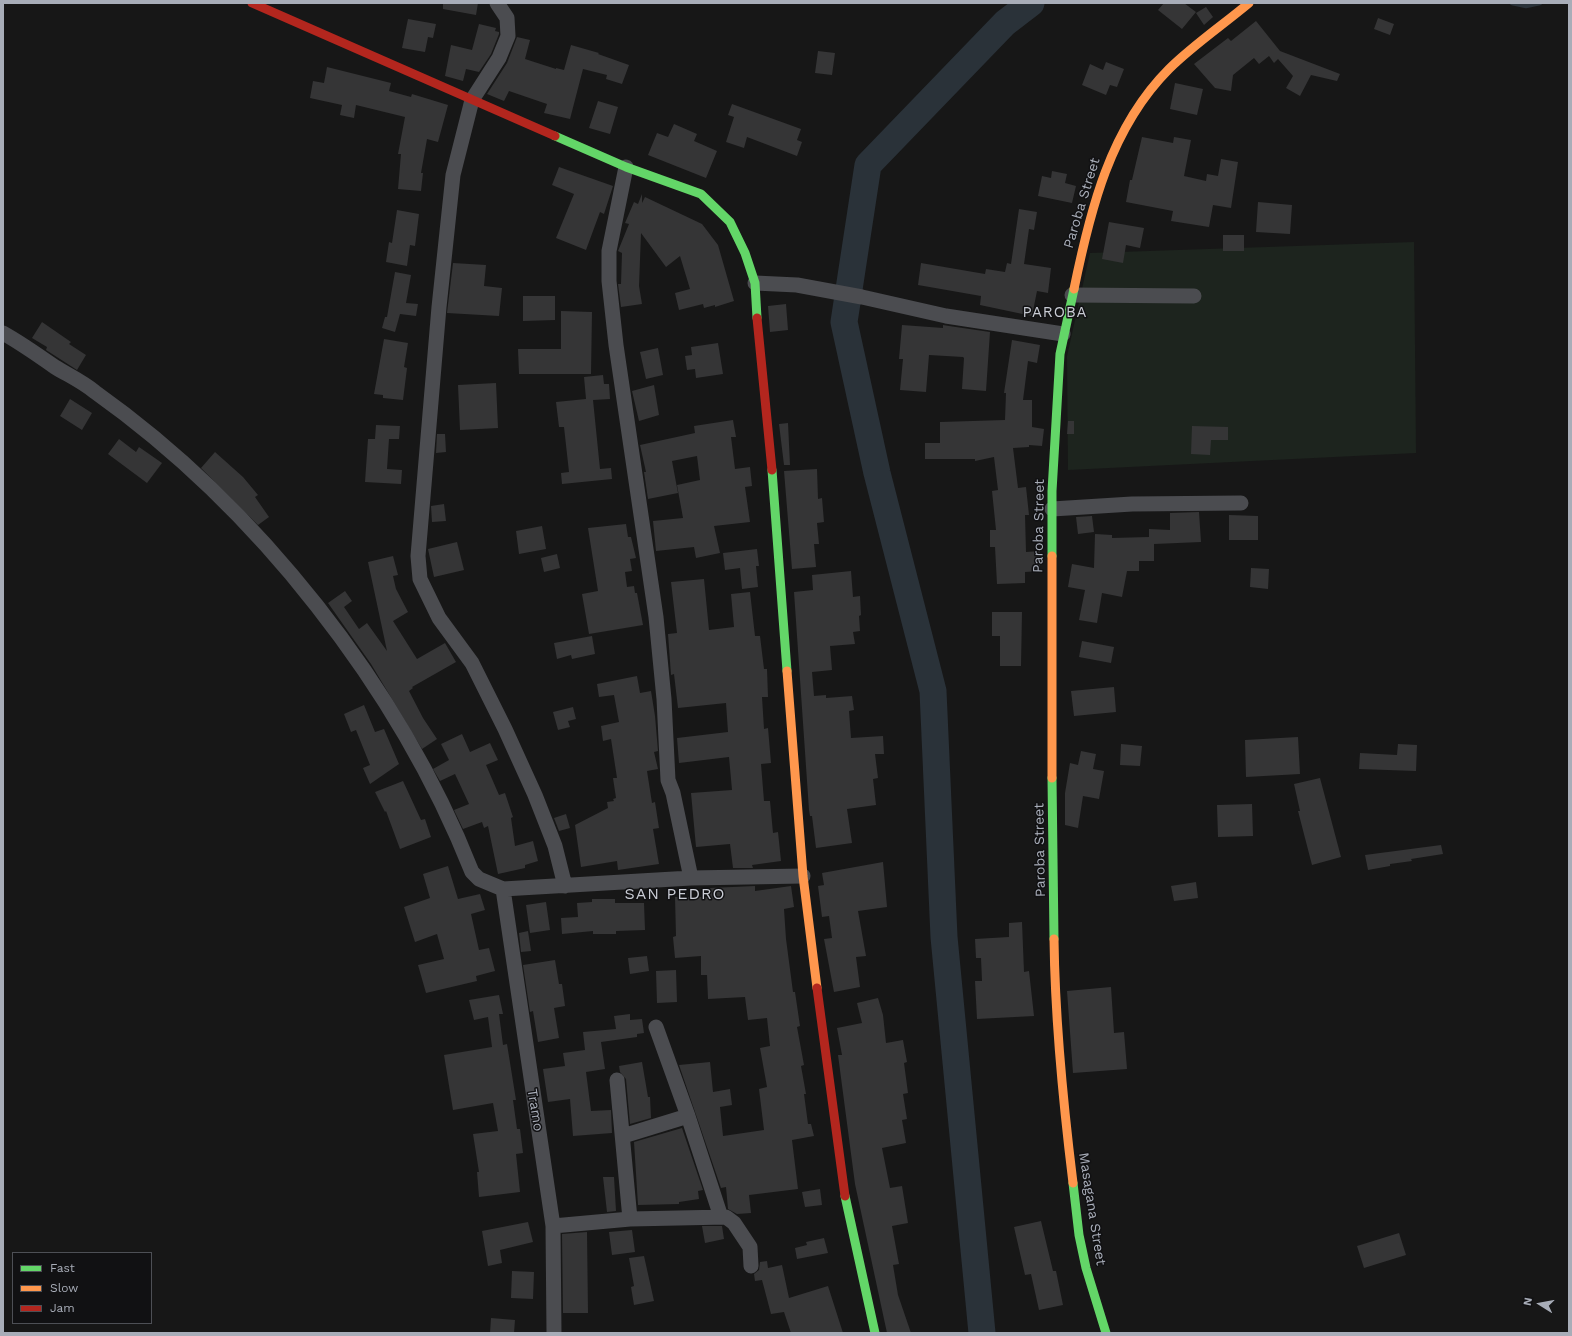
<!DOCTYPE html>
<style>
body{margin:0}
#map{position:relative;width:1572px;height:1336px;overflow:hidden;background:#171717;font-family:"Work Sans",sans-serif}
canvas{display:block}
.frame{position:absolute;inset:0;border:4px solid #a8adb8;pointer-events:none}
.legend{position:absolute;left:12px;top:1252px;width:140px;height:72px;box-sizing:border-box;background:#111113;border:1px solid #4d4f55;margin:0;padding:5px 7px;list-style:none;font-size:12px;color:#a8adb8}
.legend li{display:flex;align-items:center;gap:8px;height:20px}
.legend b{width:20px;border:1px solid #4d4f55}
.north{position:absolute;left:1520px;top:1284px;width:40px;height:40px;-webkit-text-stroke:3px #111113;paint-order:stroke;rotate:281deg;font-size:11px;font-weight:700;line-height:16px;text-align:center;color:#a8adb8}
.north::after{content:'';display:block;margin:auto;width:14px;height:18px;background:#a8adb8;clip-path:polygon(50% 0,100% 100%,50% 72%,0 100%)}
</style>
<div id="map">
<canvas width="1572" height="1336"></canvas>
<div class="frame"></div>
<ul class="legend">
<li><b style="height:5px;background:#63d668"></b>Fast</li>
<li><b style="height:5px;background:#ff974d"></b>Slow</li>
<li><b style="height:5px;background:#b3261e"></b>Jam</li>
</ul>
<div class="north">N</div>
</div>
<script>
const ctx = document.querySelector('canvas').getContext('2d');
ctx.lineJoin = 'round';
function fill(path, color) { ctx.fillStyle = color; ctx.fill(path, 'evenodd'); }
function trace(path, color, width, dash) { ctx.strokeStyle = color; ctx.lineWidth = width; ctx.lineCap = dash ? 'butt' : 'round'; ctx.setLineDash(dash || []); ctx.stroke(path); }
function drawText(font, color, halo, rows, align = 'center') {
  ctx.font = font + ' "Work Sans",sans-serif'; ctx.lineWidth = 3; ctx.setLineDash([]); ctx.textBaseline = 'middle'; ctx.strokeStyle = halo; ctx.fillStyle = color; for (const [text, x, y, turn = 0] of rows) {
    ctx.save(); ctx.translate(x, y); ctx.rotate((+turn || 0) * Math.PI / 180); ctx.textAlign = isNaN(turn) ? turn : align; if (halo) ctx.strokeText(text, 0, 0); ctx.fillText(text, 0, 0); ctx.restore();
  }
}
fill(new Path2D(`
 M1414 242 1416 453 1068 470 1067 356 1090 253Z`), '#1d241e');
trace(new Path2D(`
 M1512 3 1526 6 1540 3`), '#2a3239', 4.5);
trace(new Path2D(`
 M982 1333 944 937 933 691 877 473 844 322 868 165 1005 23 1031 3`), '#2a3239', 27);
fill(new Path2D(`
 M443 3H478L476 15 443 9Z
 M1164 3H1184L1196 12 1182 29 1158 10Z
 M1206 7 1213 17 1204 25 1196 13Z
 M1378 18 1394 24 1390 35 1374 29Z
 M408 19 436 24 433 38 428 37 425 52 402 48Z
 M1256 21 1280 51 1340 74 1337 81 1311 75 1300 96 1286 88 1293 76 1278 59 1274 63 1269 56 1259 64 1254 58 1233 75 1231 91 1215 88 1194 64 1228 38 1231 41Z
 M479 24 496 28 495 31 499 32V34L491 54 479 72 466 69 463 81 445 76 451 45 472 50Z
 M517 37 530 40 525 59 556 69V68L564 70 571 45 599 53 598 54 629 65 622 84 606 79 607 75 583 69 570 119 544 113 547 104 509 91 504 101 487 94 507 63Z
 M818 51 835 53 832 75 815 73Z
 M1106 62 1124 69 1117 87 1110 85 1106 95 1082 85 1090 64 1103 70Z
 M327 67 391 83 389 91 411 97 412 94 448 105 438 142 427 139 421 173H423L421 191 398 189 401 154H398L405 117 356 105 354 118 340 115 342 105 310 98 313 81 324 83Z
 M1175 83 1203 89 1197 115 1170 109Z
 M598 101 618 107 610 134 589 128Z
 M732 104 801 129 797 140 802 142 797 156 747 137 744 148 726 142 734 117 728 115Z
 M674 124 697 134 694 141 717 151 706 178 648 155 657 133 668 137Z
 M1142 137 1173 143 1174 137 1191 140 1184 176 1206 181 1207 174 1218 176 1221 159 1238 162 1231 208 1213 205 1209 227 1171 221 1173 211 1126 202 1130 180H1132Z
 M559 167 613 186 604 214 600 212 586 250 556 238 574 194 552 185Z
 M1052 171 1067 174 1065 183 1076 186 1072 203 1038 196 1042 176 1051 178Z
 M642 194V203L645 197 702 224 718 245 734 301 715 307V305L704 308 703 304 679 310 675 293 690 289 680 256 666 267 641 233 639 286 642 304 621 307 618 284H621L622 253 618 251 629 224 625 223 634 202 638 204Z
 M1258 202 1292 205 1290 234 1256 232Z
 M1019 209 1037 212 1034 230 1029 229 1024 264 1051 268 1048 293 1037 291 1032 316 980 305 981 296 918 285 921 263 985 274 986 269 1005 272 1007 263 1011 264Z
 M397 210 419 214 415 246 410 245 407 266 386 262 389 242 392 243Z
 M1109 222 1144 228 1140 248 1126 245 1123 263 1102 259Z
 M1223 235H1244V251H1223Z
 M453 263 486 265 484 286 502 288 499 316 447 313Z
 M395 272 411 275 406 303 418 304 416 316 400 314 395 332 382 328 385 317H387Z
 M523 296H555V320L523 321Z
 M786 304 788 330 770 332 768 306Z
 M561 311 592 312 591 374H519L518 349H561Z
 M42 322 71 342 69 344 86 355 77 370 60 359 46 350 47 347 32 338Z
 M902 325 943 328V325L949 326 990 332 986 391 962 389 964 358 963 357 929 355 926 392 900 390 903 359H899Z
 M384 339 408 343 404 367 407 368 403 400 383 398V395L374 394Z
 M1012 340 1040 345 1037 363 1028 361 1023 400H1032V427L1044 429 1042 446 1029 445V447L1013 448 1018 488 1026 487 1029 515H1025L1026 552 1040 551V571L1025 572V583L997 584 995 547H990V530H996L992 491 998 490 994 457 975 461V459H925V443H940V422L1005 420 1006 393H1004Z
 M718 343 723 374 696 378 695 369 687 370 685 356 692 355 691 347Z
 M658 348 663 375 646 379 640 352Z
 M603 375 604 384H609L610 399 593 400 600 469 611 468 612 479 562 484 561 473 569 472 564 427H559L556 402 586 399 584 377Z
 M496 383 498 428 460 430 458 385Z
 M654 385 659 415 639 421 632 391Z
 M70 399 92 413 82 430 60 416Z
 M733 420 736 437H731L735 469 750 467 752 486 745 487 750 522 714 526 720 553 696 558 694 547 656 551 653 521 683 518 677 485 700 480 697 456 672 461 678 493 648 499 644 472H646L640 445 695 433 694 426Z
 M1068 421H1074V434H1067Z
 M788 423 790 465H784L779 424Z
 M376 425 400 426 399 439H389L387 469 402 470 401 484 365 482 368 439H375Z
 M1192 426 1228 427V440H1211L1210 455 1191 454Z
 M437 434H445L446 452 436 453Z
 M119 439 136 452 139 447 162 463 147 483 108 454Z
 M215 452 243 477 258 495 255 497 269 517 258 525 201 468Z
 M817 469 818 499 822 498 824 522 817 523 819 544H814L816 567 792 569 784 471Z
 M444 504 446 521 432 522 431 506Z
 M1199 512 1201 542 1154 544V561H1139V571H1127L1122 597 1102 593 1097 623 1079 620 1085 590 1068 587 1072 564 1094 568 1095 534 1112 535V538L1149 537V529L1170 530V513Z
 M1229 515 1258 516V540H1229Z
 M1092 516 1094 532 1078 534 1076 517Z
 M626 524 628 537H631L636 558 630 559 632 571 625 572 627 587 634 586 635 593H637L643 625 589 634 582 594 598 591 588 528Z
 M542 526 546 549 519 554 516 531Z
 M457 542 464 570 434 577 428 549Z
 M757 549 759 566H756L758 587 742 589 740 568 725 570 723 553Z
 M557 554 560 568 544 572 541 558Z
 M393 556 398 575 393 576 396 589 408 612 393 621 417 659 445 643 456 662 412 687 413 688 409 691 423 718 437 739 422 749 371 664 328 603 345 591 352 601 344 607 359 629 367 623 387 651 368 562Z
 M1251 568 1269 569 1268 589 1250 587Z
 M851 571 853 597 860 596 861 615 859 616 860 631 853 632 855 644 830 646 832 670 812 672 814 696 826 695V698L852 696 854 710 849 711 851 738 883 736 884 754H875L878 778 873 779 876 805 847 809 852 843 816 848 812 816H810L809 810 794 592 813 590 812 575Z
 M704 579 709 630 734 627 731 594 750 592 755 636H760L764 669H767L768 697H762L764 729 768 728 771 763 761 764 764 801H770L773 833 778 832 781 861 752 865 753 868H733L730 844 696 847 691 793 732 790 729 757 679 763 677 738 728 732 726 703 678 708 674 674 671 675 668 634 677 633 671 582Z
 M992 612H1022L1021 666H1000V636H992Z
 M592 636 595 654 572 659 571 655 557 659 554 643Z
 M1082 641 1114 647 1111 663 1079 657Z
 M637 676 640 693 651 691 655 716 658 751 654 752 658 769 647 771 652 803 655 802 659 828 653 829 659 864 618 870 617 861 581 867 575 825 608 808 607 802 614 801 613 799 616 798 613 778H617L611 739 603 741 601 726 619 722 614 695 599 697 597 684Z
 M1114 687 1116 712 1074 716 1071 691Z
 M364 705 375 732 384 729 399 764 370 784 363 768 370 765 356 730 351 732 344 714Z
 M573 707 576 719 568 721 570 727 558 730 553 712Z
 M462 734 470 752 490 743 498 760 486 765 499 795 505 793 513 817 511 818 515 846 533 841 538 861 525 865V868L498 874 488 826 484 828 482 822 463 829 454 810 469 804 455 774 440 781 433 769 449 760 441 744Z
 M1298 737 1300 774 1246 777 1245 740Z
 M1121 744 1142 746 1140 766 1120 765Z
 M1398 744 1417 745 1416 771 1359 769 1360 753 1397 755Z
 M1081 751 1096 754 1093 769 1104 771 1099 799 1083 796 1078 828 1065 825V793L1070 763 1078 765Z
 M1320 778 1341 857 1312 865 1298 811H1300L1294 784Z
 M403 781 421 820 425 819 431 837 400 849 386 811 385 812 375 792Z
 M1252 804 1253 836 1218 837 1217 805Z
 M566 814 570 828 559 831 554 818Z
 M1441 845 1443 854 1411 859 1412 861 1390 864V866L1368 870 1365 855Z
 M883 862 887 907 858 911 866 956 856 957 860 987 834 992 824 939 832 938 829 916 822 917 818 886 824 885 822 873Z
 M448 866 458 899 480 894 485 910 471 914 479 950 489 948 495 971 476 976 477 981 426 993 418 965 444 959 437 934 415 942 404 907 430 898 423 874Z
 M1196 882 1198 898 1174 901 1171 886Z
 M755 886V891L791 886 794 907 784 909 786 939 793 992H795L800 1026 797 1027 804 1065 801 1066 806 1094H804L808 1124H811L814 1136 792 1140 798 1189 749 1195 751 1213 737 1214 728 1209 726 1187 721 1188 679 1065 710 1062 713 1092 730 1089 732 1105 720 1107 723 1136 764 1130 759 1089 767 1087 760 1048 770 1046 767 1018 748 1020 745 997 708 999 707 975H701V956L675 958 673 937 676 936 675 897H710V888Z
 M592 899H615V903H644L645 930 616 931V934H593V931L562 934 561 918 578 917 577 903 592 902Z
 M546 902 550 930 530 933 526 905Z
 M1022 922 1024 972 1029 971 1034 1016 977 1019 975 981H982L981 958H976L975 939 1009 937V923Z
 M528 931 531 951 521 952 519 933Z
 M647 956 649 971 630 974 628 958Z
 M555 960 559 984H562L565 1006 554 1008 559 1038 538 1042 533 1011 530 1012 523 965Z
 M676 970 677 1002 657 1003 656 971Z
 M1111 987 1114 1033 1124 1032 1127 1069 1073 1073 1067 991Z
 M499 995 503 1014H499L503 1045 507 1044 516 1100H513L517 1129H520L523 1153 516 1154 520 1192 479 1197 477 1172H479L473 1134 498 1131 493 1103 453 1110 444 1055 492 1047 488 1017 474 1020 469 1000Z
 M878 998 883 1015 886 1043 903 1040 907 1062 904 1063 908 1093 903 1094 907 1119 902 1120 906 1143 882 1148 890 1188 902 1186 908 1223 892 1226 899 1264 893 1265 898 1295 911 1333H887L855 1184 838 1055H842L837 1028 862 1023 857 1003Z
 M630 1014V1020L642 1019 644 1033 637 1034V1037L601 1042 605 1069 586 1072 591 1111 611 1110 612 1133 573 1136 570 1099 548 1102 543 1069 565 1066 563 1053 585 1050 583 1032 616 1029 614 1016Z
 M642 1062 648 1097H650L651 1118 630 1124 626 1079 620 1072 619 1066Z
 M682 1128 703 1190 698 1191 699 1199 679 1202V1204L638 1205 634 1142Z
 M603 1177H614L616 1211 607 1212Z
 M820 1189 822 1205 805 1207 802 1192Z
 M1041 1221 1053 1271H1056L1063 1305 1039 1310 1031 1274 1025 1275 1014 1227Z
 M528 1222 533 1242 500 1250 502 1263 488 1266 482 1231Z
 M702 1226H722L724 1239 705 1243Z
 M632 1230 635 1252 612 1255 609 1232Z
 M587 1232 588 1313H563L562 1234Z
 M1399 1233 1406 1255 1364 1268 1357 1246Z
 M824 1238 828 1253 797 1259 795 1248 807 1245 806 1242Z
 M644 1256 654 1301 634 1305 631 1287 634 1286 629 1258Z
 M767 1261 768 1268 782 1265 789 1298 828 1286 843 1333H791L784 1312 771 1314 762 1280 755 1281 754 1274 759 1270 760 1262Z
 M512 1271 534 1272 533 1299 511 1298Z
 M491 1318 515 1320 514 1333H490Z`), '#353536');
trace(new Path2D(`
 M497 3 507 18 508 36 499 58 472 100 453 175 439 307 418 556 420 579 439 618 472 663 505 729 535 795 555 846 565 886
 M626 167 609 251V281L616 345 656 617 664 699 668 780 673 793 691 878
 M755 283 797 285 862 297 946 316 1063 334
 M1072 295 1194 296
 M3 333C21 343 38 355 55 367 68 375 83 382 95 392 257 507 399 687 472 872L479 879 503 889 691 878 803 876
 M1052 509 1132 504 1241 503
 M503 889 553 1226 554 1333
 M656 1027 688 1116 721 1217
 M617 1080 630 1219
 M623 1136 688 1116
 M553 1226 630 1219 726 1217 734 1223 750 1247 751 1266`), '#4b4c50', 15);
trace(new Path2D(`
 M555 136 626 167 701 194 730 222 745 253 755 283 757 318
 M772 470 787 671
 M1052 556V491L1060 354 1074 289
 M1052 778 1054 939
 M1073 1183 1079 1235 1086 1268 1106 1333
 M845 1196 875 1333`), '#63d668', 9);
trace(new Path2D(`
 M1074 289C1090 211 1110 128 1169 69 1192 46 1224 24 1249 3
 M1052 556V778
 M787 671 803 876 817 988
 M1054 939C1055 1021 1063 1102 1073 1183`), '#ff974d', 9);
trace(new Path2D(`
 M252 3 555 136
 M757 318 772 470
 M817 988 845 1196`), '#b3261e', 9);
drawText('14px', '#a8adb8', '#111113', [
 ["Paroba Street",1082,203,-73],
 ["Paroba Street",1039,526,-89],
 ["Paroba Street",1040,850,-91],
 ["Tramo",535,1110,81],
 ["Masagana Street",1092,1209,81]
]);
ctx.letterSpacing = '1px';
drawText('15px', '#c9ccd4', '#111113', [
 ["PAROBA",1055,313]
]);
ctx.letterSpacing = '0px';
ctx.letterSpacing = '1px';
drawText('16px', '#c9ccd4', '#111113', [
 ["SAN PEDRO",675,894]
]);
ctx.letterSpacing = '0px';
</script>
